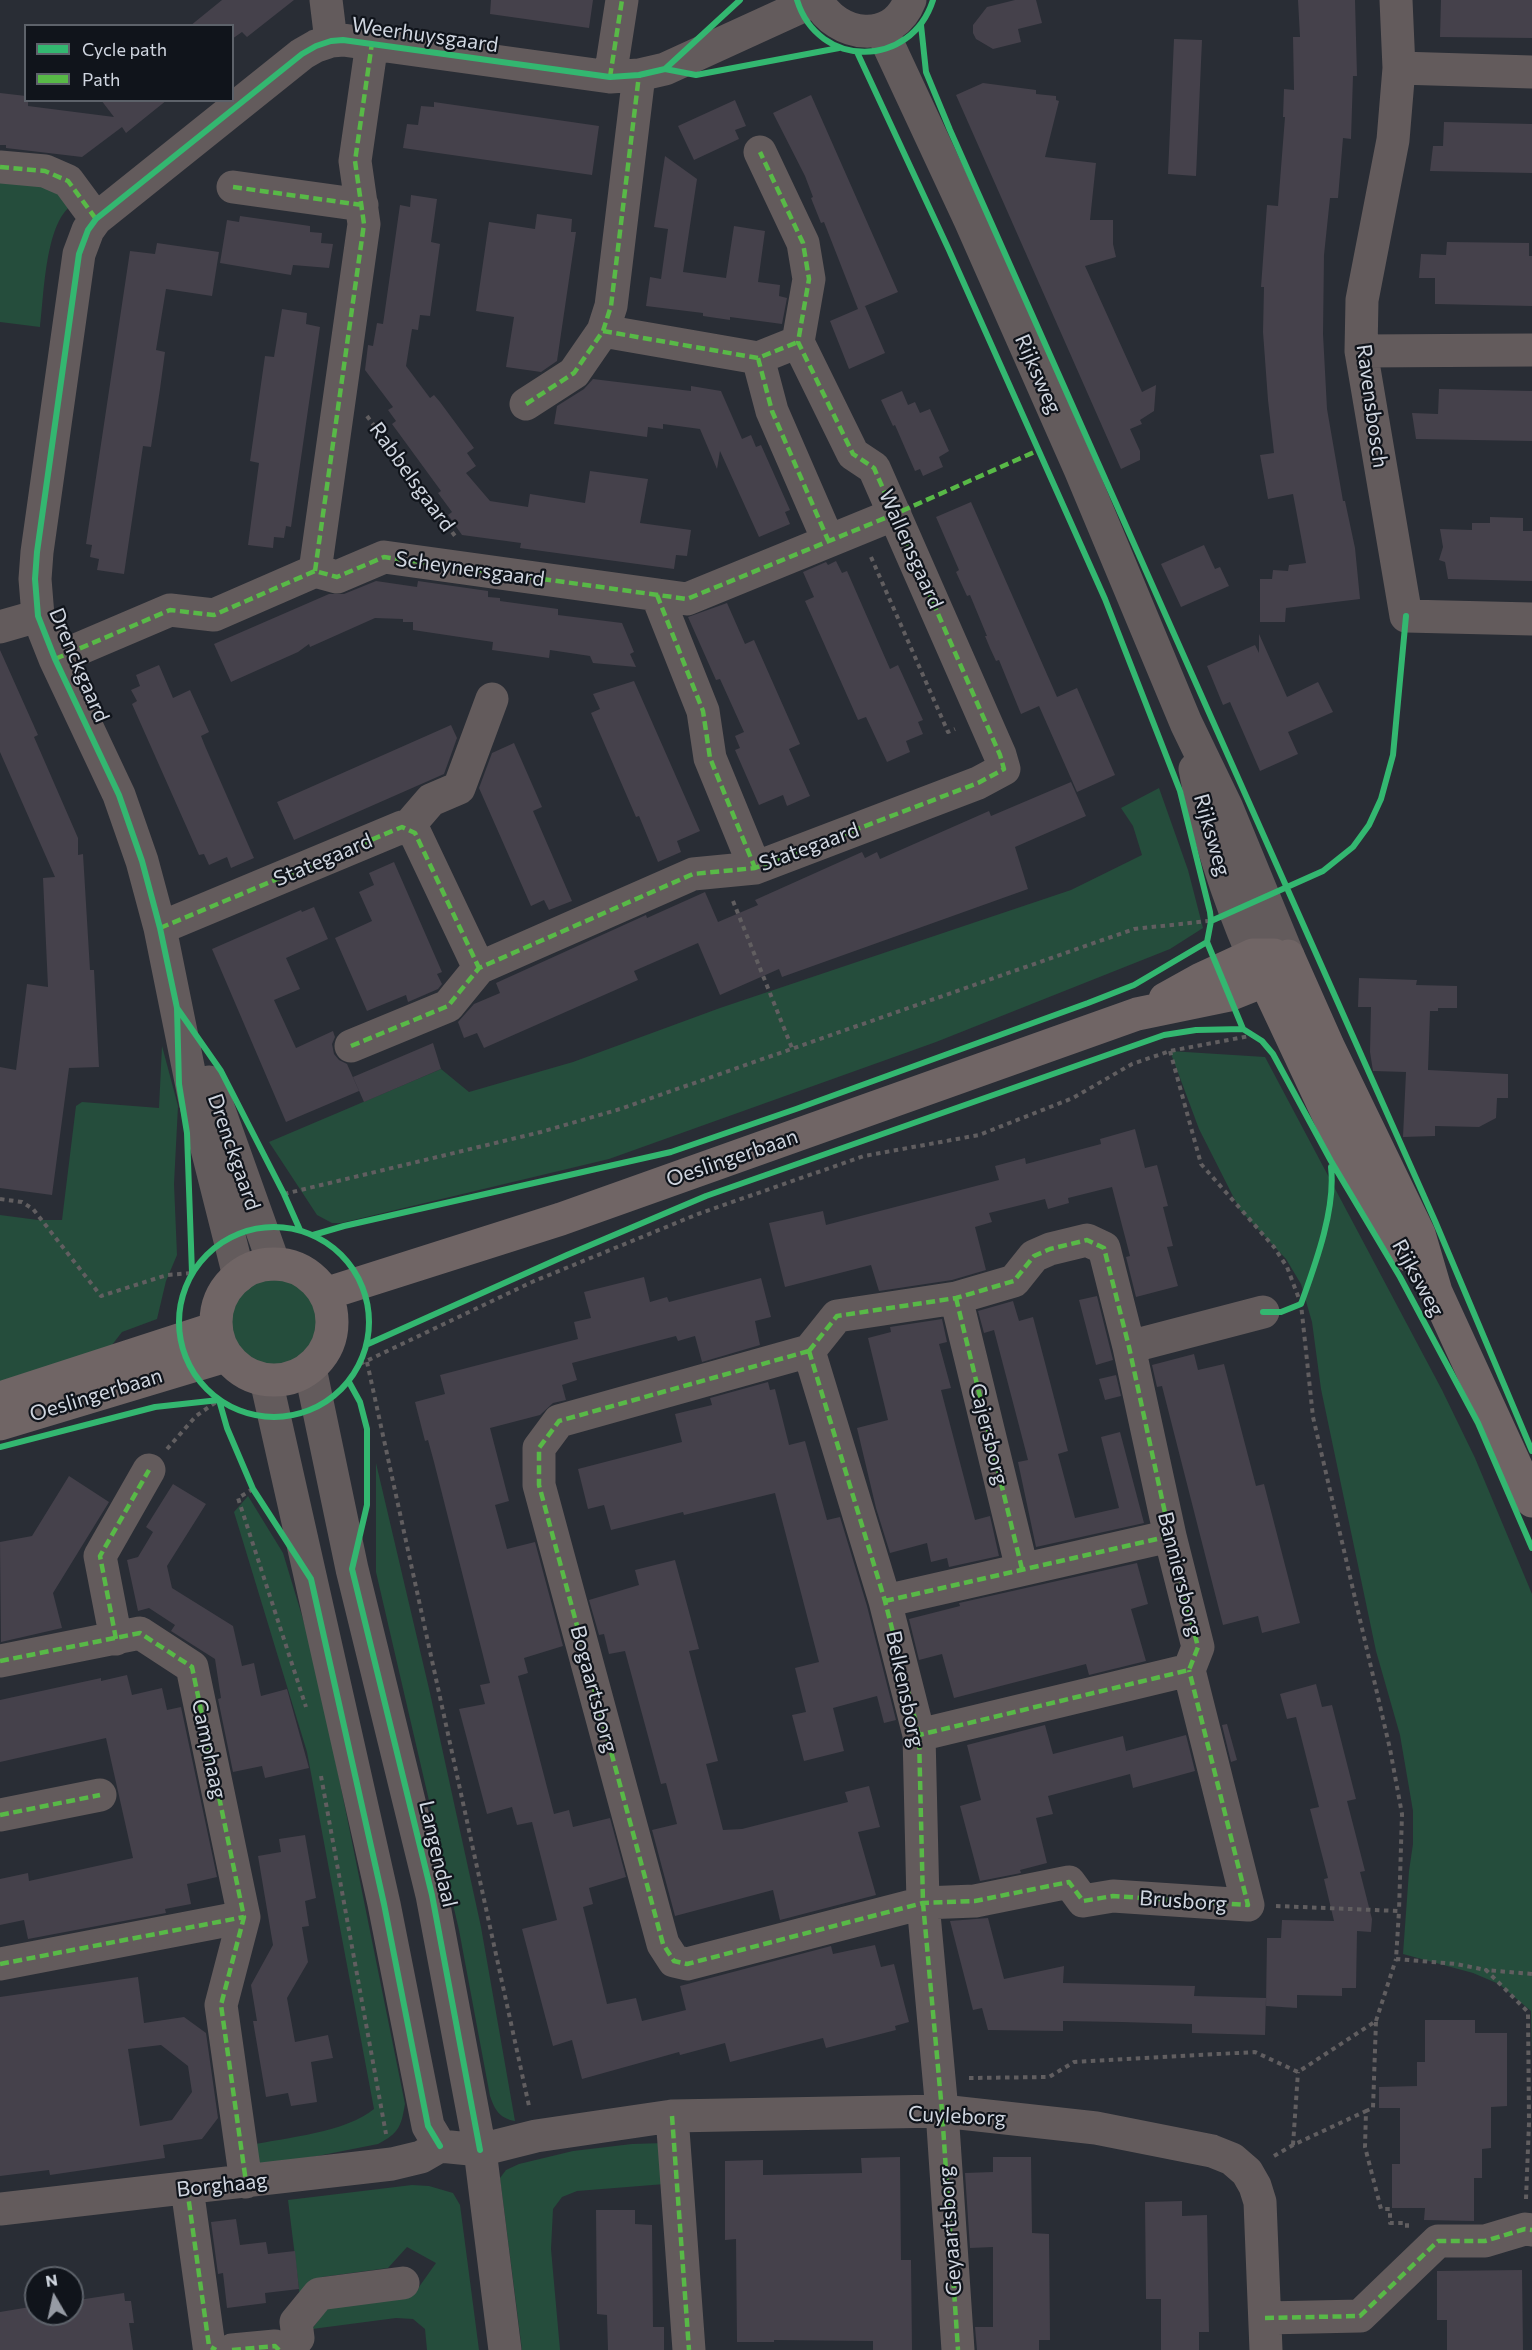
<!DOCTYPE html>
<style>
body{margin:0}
#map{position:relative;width:1532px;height:2350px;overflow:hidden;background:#292d35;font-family:Commissioner,sans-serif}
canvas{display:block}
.legend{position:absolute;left:24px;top:24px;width:210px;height:78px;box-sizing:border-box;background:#10141b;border:2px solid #5d626a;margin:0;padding:8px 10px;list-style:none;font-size:18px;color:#d0d6e0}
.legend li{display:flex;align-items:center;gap:12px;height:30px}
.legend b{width:30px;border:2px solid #5d626a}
.north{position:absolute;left:24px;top:2266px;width:60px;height:60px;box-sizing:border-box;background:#10141b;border:2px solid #5d626a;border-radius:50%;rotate:351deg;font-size:16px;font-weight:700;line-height:24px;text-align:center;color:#d0d6e0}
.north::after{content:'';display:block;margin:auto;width:21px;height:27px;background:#969ba4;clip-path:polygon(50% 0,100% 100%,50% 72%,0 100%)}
</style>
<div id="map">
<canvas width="1532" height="2350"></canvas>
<ul class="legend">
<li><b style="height:8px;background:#33b770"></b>Cycle path</li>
<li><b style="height:8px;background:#58b947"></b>Path</li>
</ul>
<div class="north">N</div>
</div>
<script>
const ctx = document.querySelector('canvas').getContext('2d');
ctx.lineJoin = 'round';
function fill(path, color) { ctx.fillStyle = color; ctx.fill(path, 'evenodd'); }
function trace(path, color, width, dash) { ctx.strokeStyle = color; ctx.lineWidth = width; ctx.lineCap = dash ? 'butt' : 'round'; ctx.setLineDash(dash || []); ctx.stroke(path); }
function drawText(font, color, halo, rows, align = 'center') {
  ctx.font = font + ' Commissioner,sans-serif'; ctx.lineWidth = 4.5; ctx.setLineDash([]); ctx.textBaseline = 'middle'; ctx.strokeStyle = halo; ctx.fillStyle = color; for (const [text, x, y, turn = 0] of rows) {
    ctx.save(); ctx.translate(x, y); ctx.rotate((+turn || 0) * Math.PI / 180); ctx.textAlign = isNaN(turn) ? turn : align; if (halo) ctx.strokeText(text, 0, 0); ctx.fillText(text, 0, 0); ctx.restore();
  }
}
fill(new Path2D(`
 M0 179 55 185 72 205C45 223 44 296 40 327L0 322Z
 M1159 788 1188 870 1203 928 1170 949 936 1042 609 1159 341 1223H332L317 1215 269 1142 441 1069 469 1092 573 1062 720 1008 1071 890 1142 855 1133 826 1121 808Z
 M162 1046 178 1106 174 1184 177 1255 166 1281 157 1319 122 1332 105 1354 0 1388V1215L38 1220H62L76 1106 82 1102 159 1108Z
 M1170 1051 1265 1057 1442 1390 1475 1458 1532 1594V2057L1531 2011 1499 1984 1473 1973 1403 1954 1409 1871 1413 1844V1811L1400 1735 1376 1651 1321 1389 1312 1322 1301 1284 1286 1259 1240 1210 1199 1129Z
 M229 1321a45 45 0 1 1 90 0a45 45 0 1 1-90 0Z
 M376 1463 430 1693 481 1927 515 2121C499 2118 495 2110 490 2096L459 1930 376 1572Z
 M248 1496 283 1553 315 1659 405 2104C401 2127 399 2133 378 2144L257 2168 250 2145C285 2138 347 2132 374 2109L307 1752 234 1512Z
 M665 2143V2184L577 2191 562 2197 553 2209 551 2249 560 2350H522L500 2178 506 2170 519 2164 573 2151 632 2144Z
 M412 2185 429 2186 453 2193 460 2205 479 2350H427L425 2329 413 2319 396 2318 312 2329 329 2306 414 2294 436 2263 407 2247 388 2268 322 2277 300 2297 288 2200Z`), '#254d3c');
fill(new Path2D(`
 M222 0H294L247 37 242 32 232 39V26H190Z
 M491 0H593L589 28 490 14Z
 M1015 0H1036L1042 23 1018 29 1021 42 993 49 976 39 973 33V25L987 7Z
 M1298 0H1355L1357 76H1353L1351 139 1343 138 1338 198H1330L1324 255 1323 334 1327 409 1343 501H1345L1355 548 1360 599 1286 608 1285 622H1260V579H1272L1273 570 1288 571 1289 565 1306 563 1293 494 1268 499 1260 455 1274 453 1268 400 1263 332 1264 287H1261L1267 205 1278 206 1285 117H1283L1284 89 1294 90 1293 37H1300Z
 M1441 0H1532V38L1440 37Z
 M1174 39 1202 40 1196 176 1168 174Z
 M983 83 1036 90V94L1056 96V100L1059 101 1045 157 1096 163 1090 220H1113V244L1116 257 1085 266 1142 392 1156 385 1154 411 1140 420 1142 424 1130 429 1140 451V460L1121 469 956 95Z
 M0 93 26 96V100H28V106L114 117 101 100H167L126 133 122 127 82 157 6 148V145H0Z
 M811 95 898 292 858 309 824 222 821 223 811 198 813 197 805 176 773 113Z
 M735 100 746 126 735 130 739 139 694 160 678 126Z
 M434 102 599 126 592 175 403 148 407 124 418 125 421 106 434 107Z
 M1444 122 1532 124V173L1430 171 1433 146H1443Z
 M665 156 697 179 683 272 726 278 734 226 765 231 758 282 780 285 779 296 787 298 782 324 730 317V320L703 316V313L646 306 650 277 661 279 668 229 654 227Z
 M411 195 437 199 431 242 440 244 430 316 420 315 418 330 412 329 406 366 430 398 434 395 440 402 474 448 467 453 476 466 466 473 490 501 528 507 530 494 585 503 590 471 648 479 640 523 691 530 687 556 676 555 674 569 520 548 521 543 462 535 448 515 452 512 438 493 441 491 392 424 396 421 388 410 393 407 365 370 368 345 373 346 377 323 383 324 400 205 410 207Z
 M537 214 572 219 571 232H576L557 361 541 372 506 367 514 317 476 311 489 222 535 229Z
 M240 216 310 226V232L322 233 321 243 333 244 329 268 293 265 291 275 220 263 227 220 239 222Z
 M1447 242 1529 243V256H1532V306L1435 304V278H1419L1421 254 1446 255Z
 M157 243 219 252 212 296 166 289 156 350 165 352 160 389 151 447 143 446 124 574 97 570 99 559 90 557 92 545 86 544 130 251 155 254Z
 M865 306 885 353 849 369 830 321Z
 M282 309 307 313 306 324 320 327 291 527 286 526 284 538 274 537 273 548 248 545 259 463 250 461 265 356 274 357Z
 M593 379 691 391V386L721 391 742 439 751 435 756 447 761 445 790 510 785 512 790 524 759 537 720 451 717 469 700 429 663 424V429L648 427 647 437 554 424 557 406 584 389Z
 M1439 389 1532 391V441L1416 439 1412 413 1438 414Z
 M902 391 908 405 915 402 920 413 930 409 949 451 939 457 943 467 923 476 920 469 915 471 895 425 893 426 881 400Z
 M971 502 1057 697 1077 688 1115 775 1077 792 1039 706 1021 714 999 660 996 661 990 648 985 636H987L970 595 967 596 956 572 959 570 936 517Z
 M1490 517 1523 518V531H1532V581L1448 579 1445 562 1439 560 1443 547 1440 529 1472 530V523H1490Z
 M1204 545 1215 569 1220 567 1229 586 1181 607 1161 564Z
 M836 561 842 573 847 571 890 669 898 665 923 720 918 722 923 734 906 741 910 752 887 762 866 717 858 720 805 601 814 597 803 572 826 562 828 565Z
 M376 581 417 587 418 581 488 591V597L500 598V601L558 609V615L622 623 634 652 630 654 636 667 593 663 590 656 550 650 549 658 492 650 493 642 413 630V622H403V619L375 618 310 647 309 644 298 652 231 682 214 644 329 594H344Z
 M727 603 745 644 754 640 800 744 789 749 810 796 787 806 783 795 759 805 735 750 740 748 735 736 744 732 720 679 716 680 688 617Z
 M1259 634 1287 697 1318 682 1333 712 1288 732 1298 754 1260 771 1230 702 1223 705 1207 666 1255 645 1259 653Z
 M0 650 38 735 34 737 78 838V855L83 854 90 970H94L99 1067 69 1068 52 1195 0 1188V1067L16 1070 27 984 48 987 43 878 55 877 0 752Z
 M159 665 173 698 190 690 209 732 201 736 205 746 254 858 231 868 227 857 209 865 204 854 199 855 132 704 137 701 131 690 140 686 136 675Z
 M634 681 700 831 677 841 681 852 658 862 639 816 636 817 591 713 600 709 593 694Z
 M451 725 457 738 444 774 294 840 277 802Z
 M514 743 542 807 533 811 572 901 549 910 544 900 531 906 479 788 492 753Z
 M1071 782 1086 816 1015 847 1028 889 782 977 779 969 720 995 698 943 634 971 638 980 484 1048 477 1033 464 1038 458 1022 474 1004 500 993 496 983 646 915 647 918 705 892 718 922 758 905 755 900 862 852 865 858 877 852 880 859 989 811 991 816Z
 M394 862 442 972 437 974 442 984 438 989 408 1002 406 995 367 1011 335 938 372 921 359 892 374 885 369 873Z
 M314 907 328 939 286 958 300 989 274 1000 296 1048 333 1031 335 1037 332 1044 334 1054 339 1060 347 1064 359 1091 286 1122 212 949 301 910 302 912Z
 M1359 978 1417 980 1416 985 1457 986V1008H1438V1011H1430L1428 1070 1508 1074V1098H1497L1496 1118 1479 1127 1435 1126V1136L1403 1137 1406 1072 1373 1071 1370 1052 1371 1007H1358Z
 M433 1043 441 1069 364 1102 353 1077Z
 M1135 1129 1145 1168 1157 1165 1168 1206 1163 1207 1173 1246 1167 1247 1178 1286 1136 1297 1126 1257 1130 1256 1112 1187 1068 1198 1069 1203 1048 1209 1045 1199 989 1213 992 1222 975 1227 986 1270 952 1280 879 1291 871 1265 785 1287 769 1223 823 1211 826 1225 999 1180 995 1166 1025 1158 1026 1164 1101 1144 1100 1139Z
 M644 1277 650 1302 667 1297 669 1302 761 1278 771 1317 755 1321 760 1345 702 1362 695 1336 678 1341 676 1336 572 1363 577 1380 562 1385 566 1400 553 1403 540 1415 490 1428 509 1501 495 1505 507 1549 535 1542 563 1646 524 1658 528 1673 518 1676 554 1814 569 1810 573 1827 610 1818 626 1877 589 1888 593 1904 583 1907 607 2004 636 1998 642 2021 686 2010 680 1986 831 1946 833 1954 875 1945 881 1967 894 1964 909 2022 895 2026 896 2030 826 2048 823 2038 730 2062 725 2043 680 2055 679 2052 582 2079 572 2040 553 2046 522 1929 557 1920 532 1822 517 1825 512 1807 487 1814 459 1709 485 1704 480 1685 490 1683 434 1462 428 1440 425 1441 415 1402 445 1394 440 1375 578 1339 574 1322 591 1318 584 1292Z
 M1097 1296 1113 1360 1096 1365 1079 1300Z
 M1013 1301 1019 1321 1033 1317 1068 1451 1058 1454 1075 1518 1119 1508 1101 1437 1120 1432 1144 1523 1036 1547 1018 1462 1028 1460 994 1330 984 1333 978 1311Z
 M942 1319 947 1342 939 1344 951 1388 941 1390 975 1520 990 1516 999 1556 949 1567 947 1558 931 1562 927 1543 890 1553 876 1508 857 1428 888 1420 868 1338 891 1332 890 1327Z
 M1194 1354 1198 1370 1224 1364 1256 1486 1264 1484 1300 1623 1262 1633 1258 1616 1223 1625 1162 1386 1157 1387 1152 1365Z
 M1116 1375 1121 1396 1105 1400 1099 1379Z
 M768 1382 770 1390 775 1389 789 1445 805 1441 827 1520 840 1517 867 1606 896 1720 884 1723 877 1696 833 1708 844 1751 804 1761 792 1715 806 1712 795 1668 819 1662 775 1493 684 1515 683 1512 611 1530 604 1505 588 1509 578 1469 682 1442 675 1414 712 1405 710 1398Z
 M69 1476 109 1502 53 1593 62 1628 1 1642 0 1542 32 1536Z
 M173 1484 206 1504 167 1566 172 1588 233 1626 242 1666 254 1663 261 1696 287 1689 309 1768 265 1778 262 1766 233 1772 218 1699 221 1698 215 1659 171 1631 175 1625 149 1608 138 1611 127 1560 138 1557 153 1532 146 1527Z
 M675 1560 699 1649 689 1651 718 1761 706 1764 723 1830 742 1829 848 1802 845 1792 869 1786 880 1827 858 1832 876 1895 780 1920 773 1890 675 1916 652 1830 677 1824 666 1783 661 1784 625 1651 609 1654 604 1634 599 1635 589 1600 639 1585 635 1570Z
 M1137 1563 1148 1604 1131 1609 1146 1661 1089 1675 1086 1664 954 1698 942 1654 919 1660 909 1619 960 1606 959 1603Z
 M127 1675 132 1695 162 1688 167 1710 181 1707 217 1877 187 1884 191 1904 165 1909 166 1913 28 1939 24 1920 0 1925V1879L28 1873 29 1881 133 1858 106 1738 0 1762V1700L101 1678V1681Z
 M1316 1684 1322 1707 1332 1705 1356 1799 1347 1801 1365 1871 1360 1872 1372 1919 1371 1932 1357 1931 1356 1988H1342V1996L1297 1995V2008L1266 2006 1267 1938H1281L1282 1920 1334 1921 1324 1879 1328 1878 1310 1809 1319 1807 1296 1717 1287 1719 1280 1694Z
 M1227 1724 1237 1760 1231 1762 1222 1725Z
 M1045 1725 1053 1754 1123 1736 1126 1751 1186 1735 1195 1771 1133 1788 1130 1774 1048 1796 1053 1814 1036 1818 1047 1863 1020 1870 1021 1873 980 1881 960 1806 981 1800 967 1745Z
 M305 1835 316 1898 305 1901 309 1926 302 1927 308 1962 287 1998 295 2042 328 2035 333 2058 311 2062 317 2102 291 2106 288 2093 266 2097 253 2021H257L251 1985 273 1945 258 1856 281 1852 279 1839Z
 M988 1918 1004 1979 1064 1966 1063 1983 1195 1986 1194 1996 1266 1998 1265 2035 1192 2033V2024L1121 2022 1063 2021V2031L988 2030 982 2008 973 2010 950 1921Z
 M138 1977 144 2023 184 2017 206 2033 218 2118 202 2139 163 2145 165 2158 50 2175 49 2170 0 2176V1997ZM161 2045 188 2066 192 2092 172 2120 140 2126 128 2049Z
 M1425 2020H1475V2033H1507V2106L1491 2107V2148L1482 2149V2178H1474V2221L1424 2220 1425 2208H1392V2164H1400V2108H1379V2087L1417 2086V2062H1425Z
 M900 2157 901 2260H911L912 2350H873V2341L774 2340V2342H737L736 2239 725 2240V2161L763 2160V2175L808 2174 862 2173 861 2158Z
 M993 2157H1031L1032 2233 1049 2234 1050 2340H1039V2350H977L975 2327H993V2247L970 2248 965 2173 993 2172Z
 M1182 2201V2216L1207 2215 1209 2332H1199V2350H1161V2299H1146L1145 2202Z
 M596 2210H635V2224L652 2225 653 2327H664V2350H608L607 2315 597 2314Z
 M236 2219 240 2245 266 2242 268 2254 295 2251 299 2289 265 2293 266 2303 227 2308 223 2273 218 2274 211 2222Z
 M1522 2270 1523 2350H1447V2320H1437V2271Z
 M124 2293 125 2301H131L134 2323H129L133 2350H0V2312L36 2306V2314H72V2301Z`), '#45414b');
trace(new Path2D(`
 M367 416 455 536
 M871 557 948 732 955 729
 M733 901 792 1048
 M1170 1051 1201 1164 1274 1247 1287 1267 1301 1304 1313 1417 1390 1749 1402 1814 1399 1911
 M284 1194 541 1132 620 1109 1134 929 1208 921
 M0 1199 22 1202 33 1209 101 1296 167 1275 192 1273
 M367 1362 529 2106
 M360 1364 532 1282 698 1214 864 1156 979 1135 1073 1098 1132 1064 1170 1051 1255 1035
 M167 1449 196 1416 219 1400
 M253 1489 238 1498 306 1707
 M321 1776 386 2134
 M1276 1906 1399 1911 1396 1959 1456 1964 1486 1970
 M1376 2021 1396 1959
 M969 2078 1049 2077 1074 2062 1255 2052 1298 2072 1376 2021 1373 2108 1366 2111 1365 2147 1381 2209H1390V2223H1407V2229
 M1293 2145 1298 2072
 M1274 2156 1293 2145 1366 2111
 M1526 2199 1529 2123 1528 2012 1486 1970 1532 1974`), '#615e60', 4, [4.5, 4.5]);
trace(new Path2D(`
 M326 0 331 41
 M817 0C837 38 893 45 910 0
 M1396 0 1399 68 1393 140 1362 300 1361 351 1406 616 1532 619
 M881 29 970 220 1080 469 1186 723 1227 808 1288 956
 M1399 68 1532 72
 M610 77 622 0
 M0 167 45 171 68 181 96 219
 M233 187 362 205
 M603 331 758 358 798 342
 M1361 351 1532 350
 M758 358 772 411 828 540
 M526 404 574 373 603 331 611 306 639 75
 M315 571 364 224 355 161 372 43
 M657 595 703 711 710 758 755 868
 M0 627 38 616
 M55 659 170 610 214 615 315 571 337 577 384 557 687 599 895 514
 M1195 769C1207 833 1227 895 1253 955
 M406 829 431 800 459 788 492 699
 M160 928 402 827 415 833 479 968
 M351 1046 448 1006 479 968 693 874 755 868 978 783 1004 769 1000 755 874 468 853 454 798 342 809 279 803 243 760 152
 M209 1082 274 1264
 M239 1276 195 1101 160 928 142 861 119 795 55 659 38 616 35 579 37 552 79 254 88 230 96 219 302 54 316 46 331 41 343 40 610 77 639 75 665 69 816 0
 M956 1298 1022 1569
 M1129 1347 1263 1312
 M809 1351 559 1421 539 1448V1485L663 1944 674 1961 687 1964 923 1903 975 1901 1069 1882 1083 1901 1113 1896 1248 1905 1189 1670
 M809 1351 837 1316 956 1298 1014 1281 1034 1256 1050 1249 1087 1240 1104 1248 1129 1347 1170 1536 1198 1647 1189 1670 919 1735
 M809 1351 885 1601 919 1735 923 1903 942 2111 958 2350
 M310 1368 352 1569 432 1895 480 2150 505 2350
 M266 1380 384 1904 428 2126 440 2146
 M885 1601 1170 1536
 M116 1639 100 1556 149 1470
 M0 1661 140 1633 192 1667 244 1917 221 2005 246 2182
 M0 1815 100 1795
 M0 1964 244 1917
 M672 2116 689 2350
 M440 2146 480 2150 536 2136 672 2116 942 2111 1096 2128 1212 2151 1232 2159 1247 2172 1255 2186 1260 2202 1266 2350
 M187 2188 209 2346 216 2350
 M0 2209 392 2164 421 2157 440 2146
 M1265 2318 1360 2316 1438 2241H1485L1525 2229 1532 2230
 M232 2350 275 2346 279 2350
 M289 2350 298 2338 296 2322 319 2294 403 2283`), '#635b5c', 33);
trace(new Path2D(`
 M1253 955 1348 1157 1410 1256
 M1288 956 1328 1046 1419 1234 1436 1292 1532 1501
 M1165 999 1201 979 1253 955H1274
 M216 1322a58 58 0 1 1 116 0a58 58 0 1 1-116 0Z
 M325 1294 561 1219 1137 1014 1229 995 1264 981 1288 956
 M0 1398 216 1328
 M0 1424 226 1356`), '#706565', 33);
trace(new Path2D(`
 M610 77 622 0
 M0 167 45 171 68 181 96 219
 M233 187 362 205
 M603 331 758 358 798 342
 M758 358 772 411 828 540
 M526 404 574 373 603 331 611 306 639 75
 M315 571 364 224 355 161 372 43
 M657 595 703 711 710 758 755 868
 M55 659 170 610 214 615 315 571 337 577 384 557 687 599 895 514 1039 450
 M160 928 402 827 415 833 479 968
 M351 1046 448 1006 479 968 693 874 755 868 978 783 1004 769 1000 755 874 468 853 454 798 342 809 279 803 243 760 152
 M956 1298 1022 1569
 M809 1351 559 1421 539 1448V1485L663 1944 674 1961 687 1964 923 1903 975 1901 1069 1882 1083 1901 1113 1896 1248 1905 1189 1670
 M809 1351 837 1316 956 1298 1014 1281 1034 1256 1050 1249 1087 1240 1104 1248 1129 1347 1170 1536 1198 1647 1189 1670 919 1735
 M809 1351 885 1601 919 1735 923 1903 942 2111 958 2350
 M885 1601 1170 1536
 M116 1639 100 1556 149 1470
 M0 1661 140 1633 192 1667 244 1917 221 2005 246 2182
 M0 1815 100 1795
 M0 1964 244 1917
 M672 2116 689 2350
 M187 2188 209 2346 216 2350
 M1265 2318 1360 2316 1438 2241H1485L1525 2229 1532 2230
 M232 2350 275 2346 279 2350`), '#58b947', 4.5, [9, 4.5]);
trace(new Path2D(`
 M797 0C818 69 911 69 933 0
 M921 25 926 72 950 130 1435 1221 1532 1451
 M857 52 949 250 1105 599 1180 791 1210 912 1211 921 1207 942 1243 1029 1262 1041 1273 1054 1331 1161 1400 1277 1478 1423 1532 1548
 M665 69 740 0
 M1211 921 1323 871 1353 847 1369 825 1381 799 1393 755 1406 616
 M177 1008 221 1071 284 1194 300 1230
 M179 1322a95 95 0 1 1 190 0a95 95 0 1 1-190 0Z
 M313 1235 344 1226 671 1152 796 1109 1088 1003 1134 985 1207 942
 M192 1273 187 1133 179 1084 177 1008 160 928 142 861 119 795 55 659 38 616 35 579 37 552 79 254 88 230 96 219 302 54 316 46 331 41 343 40 610 77 639 75 665 69 696 75 839 48
 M1263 1312H1281L1301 1304C1315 1265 1336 1209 1331 1167
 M368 1344 567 1255 706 1196 1164 1035 1196 1030 1243 1029
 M349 1382 360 1402 367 1429V1505L352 1569 432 1895 480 2150
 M219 1400 227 1428 253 1489 311 1579 384 1904 428 2126 440 2146
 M0 1447 155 1407 219 1400`), '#33b770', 6);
drawText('21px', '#d0d6e0', '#10141b', [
 ["Weerhuysgaard",425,35,8],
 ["Rijksweg",1038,374,66],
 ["Ravensbosch",1372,406,82],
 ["Rabbelsgaard",412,477,54],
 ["Wallensgaard",911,549,66],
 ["Scheynersgaard",470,569,8],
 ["Drenckgaard",79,665,67],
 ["Rijksweg",1212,835,74],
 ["Stategaard",809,847,-20],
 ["Stategaard",323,860,-23],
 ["Drenckgaard",234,1152,71],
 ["Oeslingerbaan",732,1158,-19],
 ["Rijksweg",1418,1278,61],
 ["Oeslingerbaan",96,1395,-17],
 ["Cajersborg",989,1434,76],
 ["Banniersborg",1180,1574,76],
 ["Bogaartsborg",594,1689,75],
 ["Belkensborg",905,1689,78],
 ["Camphaag",209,1749,78],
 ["Langendaal",438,1854,77],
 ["Brusborg",1183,1901,4],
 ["Cuyleborg",957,2116,3],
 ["Borghaag",222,2185,-6],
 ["Geyaartsborg",950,2231,-94]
]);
</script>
